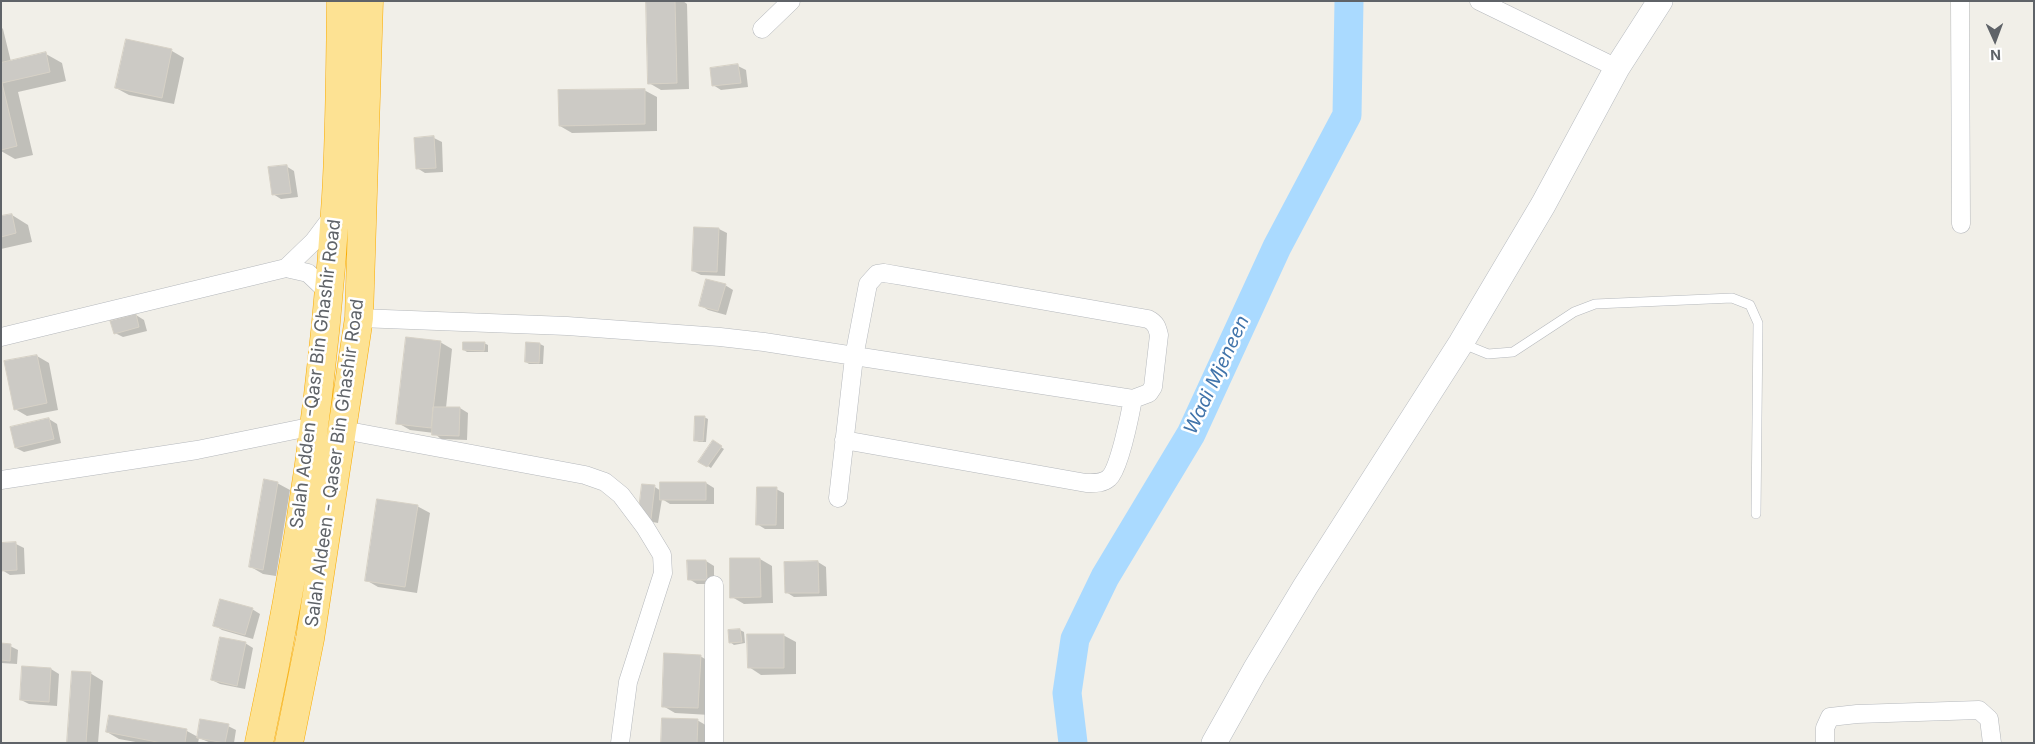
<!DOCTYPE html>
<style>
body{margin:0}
#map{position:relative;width:2035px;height:744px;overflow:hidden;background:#f1efe8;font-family:Inter,sans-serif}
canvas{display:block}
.frame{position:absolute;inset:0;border:2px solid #5f6368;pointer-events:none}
.north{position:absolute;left:1970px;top:15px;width:50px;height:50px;-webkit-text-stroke:4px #fff;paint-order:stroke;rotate:178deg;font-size:14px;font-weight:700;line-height:20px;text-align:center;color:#5f6368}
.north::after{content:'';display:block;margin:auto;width:18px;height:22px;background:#5f6368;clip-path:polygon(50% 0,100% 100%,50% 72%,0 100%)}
</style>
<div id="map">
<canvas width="2035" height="744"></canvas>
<div class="frame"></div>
<div class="north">N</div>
</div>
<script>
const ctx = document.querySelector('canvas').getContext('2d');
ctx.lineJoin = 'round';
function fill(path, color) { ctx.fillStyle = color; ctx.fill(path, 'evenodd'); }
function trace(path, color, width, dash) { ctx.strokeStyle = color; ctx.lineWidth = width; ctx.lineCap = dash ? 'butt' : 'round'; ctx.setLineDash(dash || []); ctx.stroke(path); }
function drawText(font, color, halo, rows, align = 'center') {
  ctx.font = font + ' Inter,sans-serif'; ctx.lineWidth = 5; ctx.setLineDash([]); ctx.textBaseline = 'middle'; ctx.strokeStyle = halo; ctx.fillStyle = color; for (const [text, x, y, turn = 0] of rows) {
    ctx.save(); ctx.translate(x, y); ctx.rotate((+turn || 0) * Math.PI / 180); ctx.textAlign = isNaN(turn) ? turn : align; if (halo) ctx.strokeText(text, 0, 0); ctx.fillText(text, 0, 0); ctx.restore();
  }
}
fill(new Path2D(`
 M647 1H683L687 4 689 89 661 90 649 83Z
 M1 27 3 29 11 62 46 54 62 63 66 81 18 92 33 155 15 159 1 151Z
 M127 41 172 51 184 58 174 104 129 95 116 88Z
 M738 66 746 70 748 87 721 90 713 85Z
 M644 90 657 97V131L572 133 560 126Z
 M434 138 442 142 443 172 425 173 417 168Z
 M286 166 294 171 298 197 281 199 273 194Z
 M12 215 28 225 32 242 1 249V218Z
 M719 229 727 233 725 276 701 275 693 271Z
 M725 285 733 290 726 315 708 310 700 305Z
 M136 315 144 320 147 331 123 337 115 333Z
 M440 342 452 349 446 408H460L468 413 467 440 441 439 434 433 410 430 398 423Z
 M484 343 488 345V352H467L464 350Z
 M527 344H540L544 346 543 364H529L526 362Z
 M37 356 49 363 58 410 27 416 15 409Z
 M704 417 708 419 706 442H699L695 440Z
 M49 419 57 424 61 443 24 452 16 448Z
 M713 442 724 449 711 468 700 461Z
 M277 483 290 490 276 576 263 574 251 567Z
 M706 483 714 488V504H670L662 499 658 523 647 521 655 487 661 491Z
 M776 489 784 493V529H765L757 524Z
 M417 506 430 513 417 593 378 587 366 580Z
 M16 544 24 548 25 574 10 575 2 570Z
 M760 559 772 566 773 603 744 604 732 597Z
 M706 561 714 566V584H697L689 579Z
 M818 562 826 567 827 596 794 597 786 592 785 563Z
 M252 609 260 614 253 639 222 630 214 625Z
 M740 630 744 632 745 643 734 645 730 642Z
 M783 635 796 642V674L761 675 749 667Z
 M245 643 253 648 245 689 220 684 212 680Z
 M1 645 10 646 18 650 17 664 1 663Z
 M700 656 712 663 710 715 675 713 663 706Z
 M23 668 51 669 59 674 57 706 29 704 21 700Z
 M90 673 103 681 98 743H69Z
 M697 720 709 727V743H662Z
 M228 726 236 730 234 743H211L199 738 198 743H141L119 739 107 732 187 731 198 737Z`), '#0003');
trace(new Path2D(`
 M1073 743 1067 693 1075 639 1105 577 1191 434 1277 247 1347 115 1349 1`), '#aadaff', 29);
const building = new Path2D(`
 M646 1H675L677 83 648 84Z
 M126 39 172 49 162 98 115 88Z
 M46 52 50 72 2 83 17 146 1 150V63Z
 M738 64 741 83 712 86 710 68Z
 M645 89V124L559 126 558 90Z
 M434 136 436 168 416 169 414 138Z
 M287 165 291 193 272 195 268 167Z
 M12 214 16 233 1 237V216Z
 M694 227 719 228 717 272 692 271Z
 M706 279 726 284 718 311 699 306Z
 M136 314 139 327 114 334 110 321Z
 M406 337 441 341 431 428 396 424Z
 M463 342H485L484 351 463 350Z
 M526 342 540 343 539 363 525 362Z
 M37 355 47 403 14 410 4 361Z
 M433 407H460L459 436 432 435Z
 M695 416H705L703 441H694Z
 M49 418 54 439 15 448 10 427Z
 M713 440 722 446 707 467 698 462Z
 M264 479 278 482 263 570 249 567Z
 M660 482H706V500H660Z
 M642 484 655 485 651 519 638 517Z
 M757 487H777L776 525H756Z
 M377 499 418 505 405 587 365 581Z
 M16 542 17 570 1 571V543Z
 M730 558H760L761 597 730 598Z
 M687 560H706L707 580H688Z
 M818 561 819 593H785L784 562Z
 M220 599 253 608 245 635 213 626Z
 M740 629 742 642 729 643 728 630Z
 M747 634H784V668H748Z
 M220 637 246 642 237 686 211 680Z
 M1 643 11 644 10 661 1 660Z
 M664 653 701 655 698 708 662 707Z
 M22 666 51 668 49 702 20 700Z
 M72 671 91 672 86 743H67Z
 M109 715 187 729 185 743H162L106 732Z
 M662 718 698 719 697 743H661Z
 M200 719 229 724 225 743 197 738Z`);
fill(building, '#cccac5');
trace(building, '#d6d1c6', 1);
const lane = new Path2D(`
 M1461 343 1488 354 1513 352 1574 312 1595 304 1732 298 1750 305 1758 323 1756 514`);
const street = new Path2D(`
 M1479 1 1617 68
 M1960 1 1961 224
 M762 29 791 1
 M286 268 314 241 332 217
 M359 318 567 326 720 337 764 342 1133 399 1149 393 1153 387 1159 335C1157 327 1156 323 1148 319L902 276 884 273 877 274 868 284 854 357 838 498
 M1 337 286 268 308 273 328 292
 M343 430 585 475 605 482 621 495 645 527 662 555 663 573 628 682 620 743
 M844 440 1086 483C1094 483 1102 484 1109 478 1119 469 1130 415 1133 399
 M1 480 197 450 314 426
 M714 585V743
 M1825 743V728L1830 717 1857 714 1979 710 1989 719 1992 743`);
const secondary = new Path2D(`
 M1214 743 1255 670 1305 587 1461 343 1543 205 1617 68 1660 1`);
const highway = new Path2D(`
 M259 743C298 563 325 381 336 197 340 132 340 67 341 1
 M289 743 310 639 359 318 369 1`);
trace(lane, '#b5b8bc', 10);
trace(street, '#b5b8bc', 19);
trace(secondary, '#b6babf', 26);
trace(highway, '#f9ab00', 29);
trace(lane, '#fff', 9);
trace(street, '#fff', 18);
trace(secondary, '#fff', 25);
trace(highway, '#fde293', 28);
drawText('18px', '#5f6368', '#fff', [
 ["Salah Adden -Qasr Bin Ghashir Road",316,374,-83],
 ["Salah Aldeen - Qaser Bin Ghashir Road",335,463,-82]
]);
drawText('italic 19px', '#4174aa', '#fff', [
 ["Wadi Mjeneen",1217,375,-65]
]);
</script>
